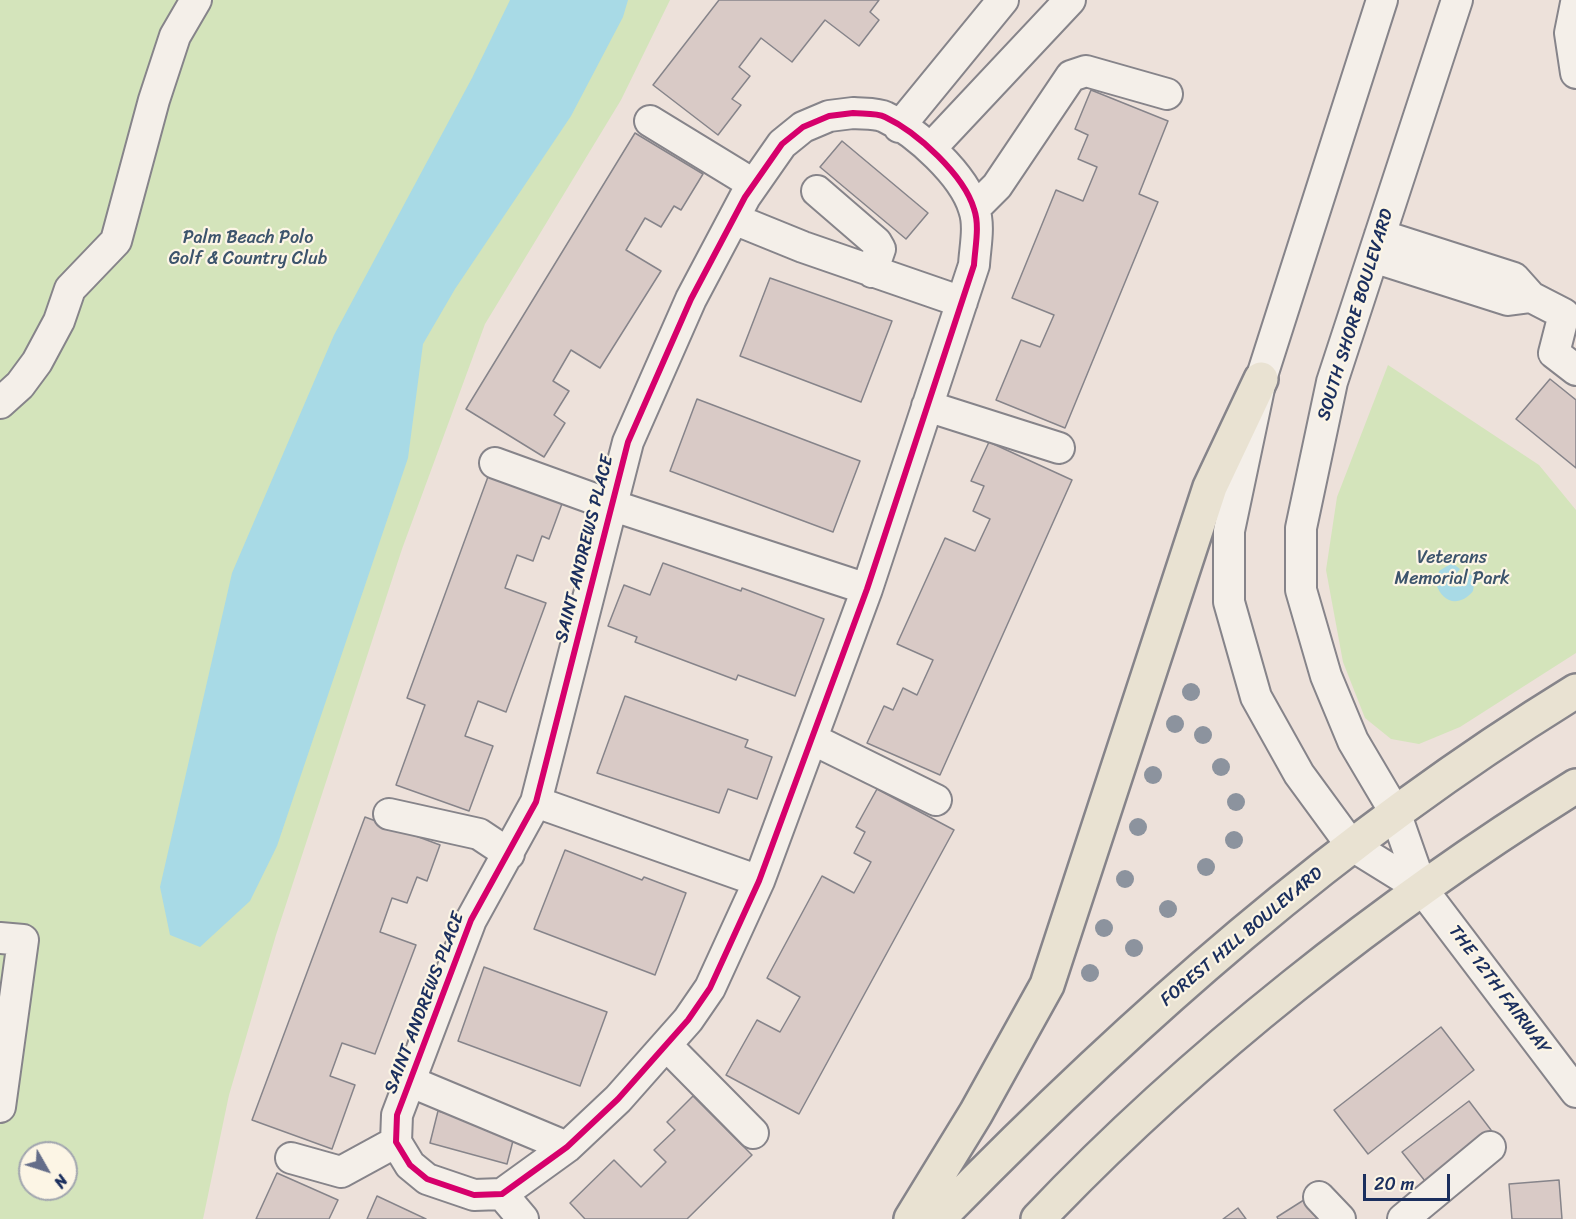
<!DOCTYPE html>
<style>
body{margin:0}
#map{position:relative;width:1576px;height:1219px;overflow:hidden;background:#ede1da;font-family:Sriracha,sans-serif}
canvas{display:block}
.north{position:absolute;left:18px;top:1141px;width:60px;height:60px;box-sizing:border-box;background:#fcf5e5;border:2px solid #a2a6af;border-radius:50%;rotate:129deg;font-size:16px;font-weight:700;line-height:24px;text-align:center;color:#1b2f5e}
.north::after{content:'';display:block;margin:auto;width:21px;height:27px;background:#646d89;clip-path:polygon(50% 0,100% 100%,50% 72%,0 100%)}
.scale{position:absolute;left:1363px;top:1174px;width:87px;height:27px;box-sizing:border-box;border:3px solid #1b2f5e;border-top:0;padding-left:8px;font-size:18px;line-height:21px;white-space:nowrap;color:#1b2f5e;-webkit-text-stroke:4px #fcf5e5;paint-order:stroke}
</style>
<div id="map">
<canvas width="1576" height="1219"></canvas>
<div class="north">N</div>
<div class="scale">20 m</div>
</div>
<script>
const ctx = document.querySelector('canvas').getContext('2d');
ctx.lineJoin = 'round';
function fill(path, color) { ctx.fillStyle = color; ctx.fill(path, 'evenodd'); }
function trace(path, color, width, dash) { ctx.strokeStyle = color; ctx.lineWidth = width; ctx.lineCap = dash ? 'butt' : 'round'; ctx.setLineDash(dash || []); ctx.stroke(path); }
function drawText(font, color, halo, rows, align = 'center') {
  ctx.font = font + ' Sriracha,sans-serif'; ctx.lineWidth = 4.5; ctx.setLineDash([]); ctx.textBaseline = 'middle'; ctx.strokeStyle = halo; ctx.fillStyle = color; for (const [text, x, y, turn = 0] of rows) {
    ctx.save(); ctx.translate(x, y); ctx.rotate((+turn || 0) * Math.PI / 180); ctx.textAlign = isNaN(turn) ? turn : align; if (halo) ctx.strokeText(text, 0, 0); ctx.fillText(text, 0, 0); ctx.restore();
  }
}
fill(new Path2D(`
 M0 0H670L621 100 485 324 402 549 276 935 229 1095 203 1219H0ZM30 1153H66V1189H30Z
 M1388 365 1539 465 1576 510V653L1460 727 1419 744 1391 739 1365 718 1343 662 1326 570 1337 497Z`), '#d4e4bb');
fill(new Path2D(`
 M510 0H628L623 17 571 116 455 289 423 344 408 458 277 846 250 901 200 947 170 935 160 887 232 573 334 335 472 78Z
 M1452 563 1460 569 1451 580 1452 587 1461 586 1466 572 1475 577 1473 591C1460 607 1442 604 1436 583L1439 571Z`), '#a8dae6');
const building = new Path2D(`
 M719 0H879L870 12 879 20 859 46 825 20 792 62 761 38 739 67 750 76 732 99 741 105 718 135 653 85Z
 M1091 90 1168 121 1139 194 1158 202 1065 428 996 400 1021 340 1040 347 1054 315 1012 298 1056 190 1083 201 1097 167 1078 159 1088 135 1075 129Z
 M635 133 703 174 681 210 674 206 661 227 645 218 626 250 661 271 600 368 571 350 553 381 569 391 554 415 565 423 544 457 466 409Z
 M842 141 928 213 906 239 820 167Z
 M770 278 892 321 861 402 740 356Z
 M1550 379 1576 400V468L1516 419Z
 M697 399 860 461 833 532 670 471Z
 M989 442 1072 480 940 775 867 743 884 706 893 710 903 688 917 695 933 660 897 644 945 538 975 551 990 519 973 511 984 486 971 481Z
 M489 474 563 501 549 539 542 536 533 561 517 555 505 588 546 603 506 712 478 701 465 736 493 746 469 811 396 785 425 705 407 698Z
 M663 563 741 591 742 588 824 619 795 696 738 675 736 680 635 642 637 637 608 626 624 585 650 595Z
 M625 696 748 740 745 747 772 757 757 799 728 789 719 813 597 773Z
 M877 789 954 830 799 1114 726 1075 757 1020 780 1032 800 997 767 978 822 876 854 893 871 862 854 853 865 832 856 827Z
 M365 817 440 845 427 881 417 877 407 903 392 898 380 932 416 945 375 1054 342 1043 330 1076 355 1085 332 1149 252 1120Z
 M565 850 642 880 644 877 686 893 655 975 534 929Z
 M484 967 607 1012 580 1086 458 1041Z
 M1441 1027 1474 1070 1368 1154 1334 1110Z
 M693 1096 752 1155 687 1219H585L570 1203 614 1160 641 1187 666 1162 654 1150 675 1130 667 1122Z
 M1469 1101 1491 1130 1425 1181 1402 1152Z
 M438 1111 515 1133 507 1164 430 1143Z
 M277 1173 338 1200 329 1219H256Z
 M1559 1180 1562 1219H1512L1509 1184Z
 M377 1196 426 1219H367Z
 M1307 1198 1319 1219H1278L1277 1217Z
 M1238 1208 1246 1219H1223Z`);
fill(building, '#d9cac6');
trace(building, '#86848a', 1.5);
const minor = new Path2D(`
 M1382 0 1261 379 1229 531V602L1256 697 1299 774 1351 845 1422 889
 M1457 0 1332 382 1301 528V590L1326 676 1353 741 1395 812 1422 889 1576 1092
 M1576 3 1570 33 1576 73
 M853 113C863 114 877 113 885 117 917 132 964 175 974 209 980 226 975 247 974 265L867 589 759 881 710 988 688 1020 618 1099 567 1147 502 1194 474 1195 427 1179 410 1165 396 1142 397 1115 471 920 536 802 628 442 691 299 745 197 782 144 803 127 829 116Z
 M650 121 753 184
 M899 127 1003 0
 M931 148 1070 0
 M817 191 876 242 880 249 872 272
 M974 209 997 186 1071 76 1086 71 1167 94
 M734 219 803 247 962 302
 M1380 235 1514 278 1531 297 1564 314 1554 353 1576 370
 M1373 257 1508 300 1531 297
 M0 403 20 385 37 362 59 321 70 289 116 241 154 100 175 36 196 0
 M927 406 1059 448
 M495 463 611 505 867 589
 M812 739 936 800
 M536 802 759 881
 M389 814 479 834 509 854
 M0 938 23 940 0 1107
 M666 1045 753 1133
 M409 1081 567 1147
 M291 1158 341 1172 396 1142
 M502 1194 523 1219
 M1319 1197 1340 1219
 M1403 1219 1490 1147`);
const major = new Path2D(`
 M911 1219 976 1113 1047 985 1210 487 1261 379
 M938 1219C1131 1021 1340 836 1576 691
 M1038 1219C1192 1057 1386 904 1576 786`);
trace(minor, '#86848a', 34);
trace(major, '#86848a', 38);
trace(minor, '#f4efe9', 30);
trace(major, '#e9e2d2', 33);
trace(new Path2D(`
 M853 113C863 114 877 113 885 117 917 132 964 175 974 209 980 226 975 247 974 265L867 589 759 881 710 988 688 1020 618 1099 567 1147 502 1194 474 1195 427 1179 410 1165 396 1142 397 1115 471 920 536 802 628 442 691 299 745 197 782 144 803 127 829 116Z`), '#d6006c', 6);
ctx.fillStyle = '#8c939e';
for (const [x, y] of [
 [1191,692],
 [1175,724],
 [1203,735],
 [1221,767],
 [1153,775],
 [1236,802],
 [1138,827],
 [1234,840],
 [1206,867],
 [1125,879],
 [1168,909],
 [1104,928],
 [1134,948],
 [1090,973]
]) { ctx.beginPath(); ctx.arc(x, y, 9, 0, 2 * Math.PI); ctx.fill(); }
drawText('18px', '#3c546c', '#fcf5e5', [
 ["Palm Beach Polo",248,238],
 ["Golf & Country Club",248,259],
 ["Veterans",1452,558],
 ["Memorial Park",1452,579]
]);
drawText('18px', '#1b2f5e', '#fcf5e5', [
 ["SOUTH SHORE BOULEVARD",1356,315,-73],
 ["SAINT ANDREWS PLACE",585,549,-76],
 ["FOREST HILL BOULEVARD",1242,937,-40],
 ["THE 12TH FAIRWAY",1499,990,53],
 ["SAINT ANDREWS PLACE",425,1003,-69]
]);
</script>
